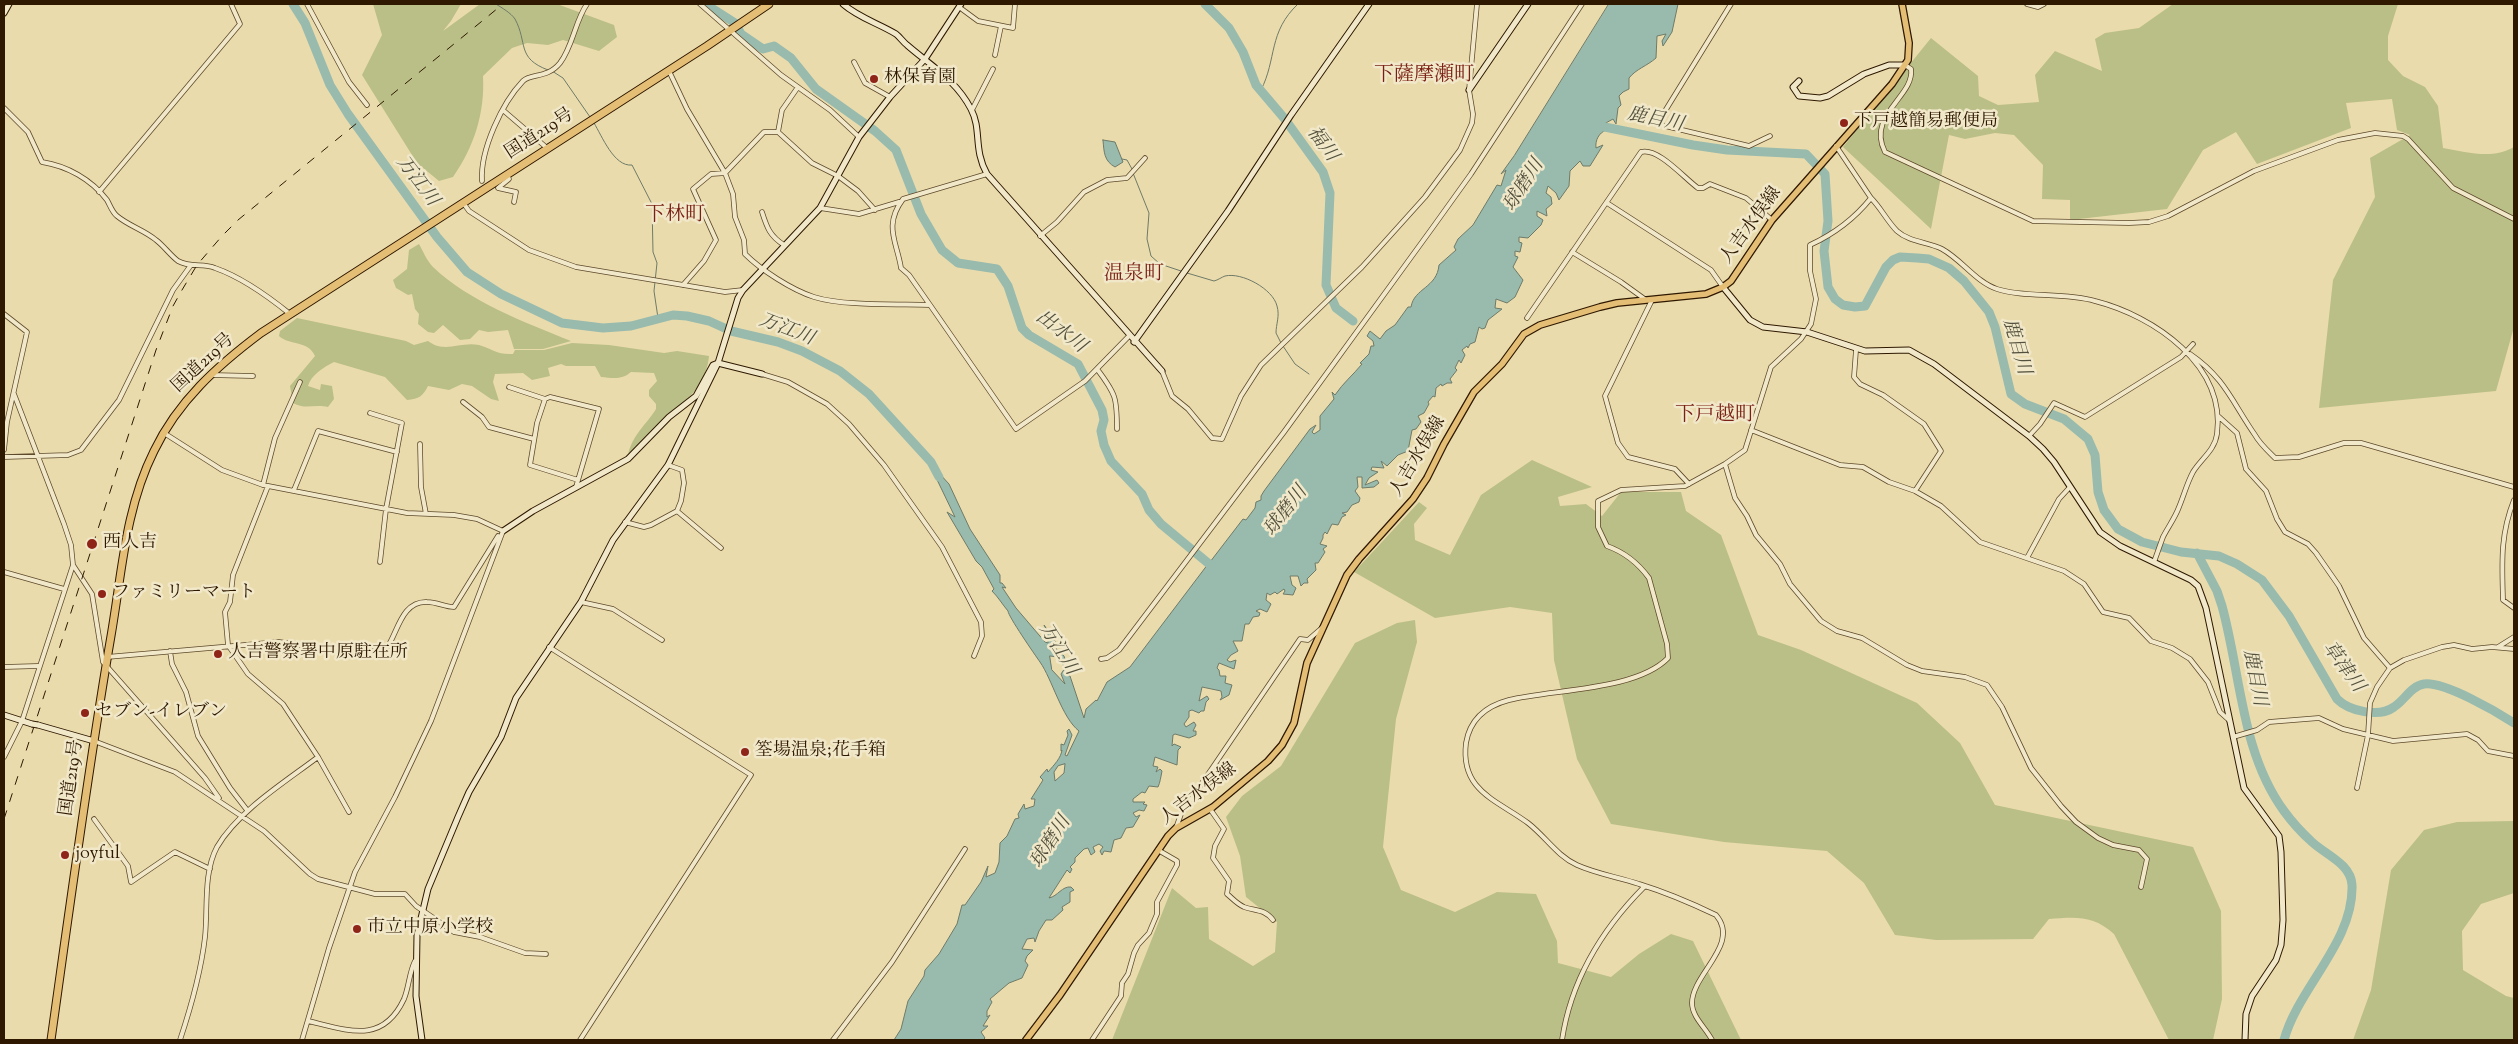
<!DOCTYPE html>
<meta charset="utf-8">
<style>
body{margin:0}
#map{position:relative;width:2518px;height:1044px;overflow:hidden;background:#eadbac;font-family:"Sorts Mill Goudy",serif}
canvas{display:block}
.frame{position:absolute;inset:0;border:5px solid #2e1800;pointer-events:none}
</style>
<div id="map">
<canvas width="2518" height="1044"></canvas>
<div class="frame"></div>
</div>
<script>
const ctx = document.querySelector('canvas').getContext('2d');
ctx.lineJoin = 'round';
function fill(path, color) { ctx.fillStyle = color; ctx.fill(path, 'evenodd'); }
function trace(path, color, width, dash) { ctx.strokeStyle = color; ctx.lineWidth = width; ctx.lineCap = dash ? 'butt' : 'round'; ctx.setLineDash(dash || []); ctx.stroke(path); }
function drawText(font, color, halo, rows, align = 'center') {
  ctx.font = font + ' "Sorts Mill Goudy","Noto Serif JP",serif'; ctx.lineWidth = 5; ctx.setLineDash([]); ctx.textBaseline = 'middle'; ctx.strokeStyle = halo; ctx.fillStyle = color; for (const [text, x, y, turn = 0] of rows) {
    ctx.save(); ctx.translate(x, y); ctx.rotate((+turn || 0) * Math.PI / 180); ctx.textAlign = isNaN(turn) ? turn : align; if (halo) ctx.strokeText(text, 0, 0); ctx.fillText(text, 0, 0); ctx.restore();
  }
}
fill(new Path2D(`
 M373 4H461L451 21 443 31 480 4H557L614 25 617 37 599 51 563 40 548 45 527 43 512 48 483 76C485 113 474 147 453 177L439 181 417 163 362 75 382 35Z
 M2173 4H2398L2388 36V60L2403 76 2425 87 2438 106 2443 148C2467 152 2492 160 2514 147V327L2496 391 2319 408 2333 280 2375 197 2370 158 2410 135 2397 130 2392 99 2346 103 2351 128 2257 164 2236 132 2203 150 2167 209 2070 220V200L2042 199 2043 165 2014 135 1995 133 1965 139 1949 135 1931 229 1843 147 1931 38 1978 76 1979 96 1998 105 2039 102 2035 75 2055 51 2102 71 2095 39 2105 33 2139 28Z
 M419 244C423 251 427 261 433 267 470 302 524 322 571 341L543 349H514L508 330 488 332 479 330 470 339 460 340 443 325 434 333 428 332 418 324 419 314 415 309 412 294 408 295 396 288 393 280 407 269 409 250Z
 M297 318 406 341 414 345 428 341C445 354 460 341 479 345 493 349 497 355 513 354L515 350H544L572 343 609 345 664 353 677 351 709 356C707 379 693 396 675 410 670 414 664 417 660 422 651 432 641 450 628 455 632 435 646 425 656 409V404L649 396V390L657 381 654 373 631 372C622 380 613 378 601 377L595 366H566L561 364 548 368 550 376 532 380 523 373 495 374 493 382 499 401 491 399 472 386 462 384 449 390 428 386C423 396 419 399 407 400L385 377 334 362C324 367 311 375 308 386L320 390 321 384 332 386 334 399 328 407C314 404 305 410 293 403L290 386 315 356C308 340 290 346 279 336L280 331Z
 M1532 460 1592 487 1558 497 1560 506 1586 504 1602 516 1621 492H1681L1686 511 1721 535 1758 635 1801 650 1917 703 1960 743 1995 805 2193 847 2221 911 2222 999 2213 1040H2169L2114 934C2093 915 2076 917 2049 919L2033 939 1936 940 1895 935 1864 883 1827 851 1724 842 1611 824 1577 759 1554 660 1552 613 1510 607 1435 618 1354 572 1419 502 1427 508 1414 524 1415 540 1450 555 1481 495Z
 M1415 620 1417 642 1396 719 1383 847 1401 890 1455 912 1497 892 1536 894 1557 941 1558 963 1611 977 1639 954 1671 934 1693 941 1741 1040H1112L1172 888 1196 908 1208 907 1209 939 1253 966 1275 952 1277 922 1246 897 1240 856 1226 817 1242 796 1281 766 1355 643 1397 623Z
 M2514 821V893L2481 904 2462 931 2463 970 2506 996 2514 998V1040H2353L2371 990 2391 870 2424 830 2457 822Z`), '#babf87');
const water = new Path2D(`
 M1609 4H1678L1672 32 1663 46 1662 41 1666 34 1657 36 1656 58C1647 66 1636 69 1629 78V89L1623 92 1619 96 1621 105 1618 108 1616 124 1613 119 1604 124 1606 130C1599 133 1595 140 1596 148L1603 145 1590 166H1583L1580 161 1570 171 1569 186 1559 200 1556 193 1548 186 1546 193 1551 197 1552 204 1546 209 1547 216 1537 211V216L1543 220 1541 225 1528 238 1519 237V242L1522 243 1520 252 1515 251V256L1518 257 1513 267 1523 280 1515 297 1507 303 1496 299 1495 308 1502 309 1488 320 1485 328 1482 329 1479 327 1475 342 1470 344 1468 348 1467 346 1462 350 1465 355 1461 363 1459 360 1455 368 1457 370 1450 379 1452 383H1447L1442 386 1441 384 1436 388 1435 397 1433 396 1428 402 1429 404 1424 413 1418 416 1421 422 1416 429 1412 430 1408 451 1398 455 1387 466 1381 461 1384 468 1372 467 1371 470 1378 472 1369 478 1365 485 1377 480 1379 483 1374 487 1362 488V477H1357L1358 487 1355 491 1360 498 1359 502 1352 505 1347 512 1342 513 1346 515 1342 517 1338 525 1332 524 1327 534 1325 532 1323 535V538L1320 544 1327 546 1323 549 1325 552 1318 563H1315L1316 570 1307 579 1308 583H1304L1301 586 1298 576H1290L1292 585 1296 588 1293 595 1283 594 1285 591 1284 589 1277 594 1275 592 1270 595 1267 593 1266 600 1271 604 1267 612 1260 609 1256 611 1260 613 1259 616 1253 617 1249 624H1245L1242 641H1233L1238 651 1231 655 1227 660 1230 662 1236 660 1234 669 1219 663 1217 668 1219 670 1220 676H1226L1225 683 1232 685 1229 695 1220 700 1222 697 1221 691 1202 687 1199 701 1207 696 1209 699 1206 702 1204 711H1201L1199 713 1192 710 1189 711V717L1184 724 1186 727 1194 722 1196 725 1193 731H1196V735L1189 738 1175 734 1173 735 1172 746 1174 744 1181 747 1178 750 1177 765 1155 757 1153 766 1158 767 1156 772 1160 769 1162 771C1161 776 1160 783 1158 787L1149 786 1145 793 1142 792 1133 799V802H1145L1143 804 1147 805 1144 811 1139 810 1133 813 1136 817 1140 815 1133 827 1126 828 1121 838 1114 840 1111 852 1104 851 1102 855 1100 851 1103 847 1099 844 1093 847 1095 852 1091 855 1088 848 1084 849 1075 858V862L1070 867 1072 869 1070 873 1067 870 1049 898C1058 896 1062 886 1071 887L1074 890 1070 892V902L1062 907 1063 910 1052 920H1046L1039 931 1035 942 1034 938 1027 939 1022 949 1033 950 1027 956 1025 961 1028 965 1022 978 1009 983 990 999 992 1002 987 1011V1017L990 1015 983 1026H988L981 1032 985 1038 983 1040H894L901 1029 908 1001 924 976 925 970 939 954 957 924 962 905H965L981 882 988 866 986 877 995 873 999 862 1000 843 1007 836 1015 819 1019 818 1018 814 1024 804 1025 809 1034 806 1035 799H1031L1043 780 1040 777 1047 769 1048 772C1054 765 1061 758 1062 750L1061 751V744L1064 745 1068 735 1067 731 1069 729 1072 735 1065 755 1067 756 1079 731C1062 718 1052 679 1040 662 1035 655 1008 616 1008 611 1002 604 999 598 992 591L994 589 982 567 976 561 947 512 955 517 928 461 949 484 970 529 1000 575V583H1002L1006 588 1002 587 1016 608 1045 642 1048 643V633L1044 625 1055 641 1056 649 1064 656 1068 669 1066 674 1070 676 1084 718 1086 709 1096 700 1097 701 1107 682 1130 667 1208 564 1205 561 1206 559 1210 562 1243 519 1246 520 1255 508 1256 502 1261 500V496L1264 491 1310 429 1316 425 1312 432 1314 434 1320 430V416L1334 399 1332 392 1335 395C1343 383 1353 375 1362 364L1360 363 1369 354 1371 346H1374L1373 341 1367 336 1370 331 1380 339 1386 331 1395 325 1408 307H1411C1414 288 1437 288 1439 265L1456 250 1454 247 1458 239 1473 225 1497 185 1501 186 1506 170 1501 174 1514 156ZM1050 656 1058 657 1065 668 1061 674 1065 684 1052 670ZM1065 764 1064 773 1055 781 1054 772 1058 766Z
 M1103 140 1115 142 1123 162 1115 167C1104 161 1104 152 1103 140Z`);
fill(water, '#98bbae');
trace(water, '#6e7a68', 1);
trace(new Path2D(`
 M496 4C502 8 511 13 515 19 528 43 516 58 548 70
 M705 4 710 7
 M552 71 563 78 590 117
 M1261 90C1277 59 1268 32 1298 4
 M594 123C602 136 614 167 632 165L652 204 653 252 657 263 654 291 658 318
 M1122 159 1127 160 1132 169
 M1133 173 1149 213 1147 239 1151 256 1160 264 1181 271
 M1187 273 1214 281C1218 280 1222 277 1225 276 1242 272 1273 289 1277 306 1280 316 1276 324 1276 333L1281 343
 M1283 346 1295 364 1309 374`), '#6e7a68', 1);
trace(new Path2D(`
 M293 4 305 23 330 85 348 114 437 237 467 272 501 294 562 323 603 328 631 326 673 315 687 316 709 321 731 331 778 342 802 351 840 371 869 394 931 462 939 477
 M1205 4 1229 28 1243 52 1256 85 1284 118 1323 172 1330 193 1326 285 1336 308 1353 321
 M710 7 735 23 741 34 763 49 774 46 791 58 816 89 875 131 896 150 921 214 942 250 958 263 997 269 1008 286 1022 328 1029 335 1078 364 1102 410 1104 420 1101 431 1104 445 1111 461 1142 494 1149 510 1161 524 1214 568
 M1595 125 1693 145 1727 150 1806 154 1825 174 1828 221 1824 251 1828 287 1835 299 1843 305 1855 307 1865 306 1886 267 1893 260 1900 257 1917 258 1929 259 1949 268 1964 281 1989 312 1995 327 2011 394 2025 404 2064 419 2088 439 2095 455 2098 492 2104 510 2118 529 2142 542 2181 552 2219 556 2237 564 2262 580 2289 616 2337 699C2349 711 2379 718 2394 707 2404 701 2411 686 2424 684 2444 681 2497 712 2514 723
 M2197 553 2217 591 2222 606C2241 675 2241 752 2284 811 2292 822 2302 833 2312 842 2326 855 2351 864 2352 885 2354 942 2298 988 2284 1040`), '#98bbae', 9);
const street = new Path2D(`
 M307 4 349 82 367 105
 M700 4 781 75 830 110 859 137
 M1731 4 1657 124 1749 146 1770 136
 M2027 4 2038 7 2044 4
 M959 7 978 21 1013 28 1015 4
 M995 55 1001 26
 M854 62 865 83 890 97
 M1905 65 1911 69C1915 96 1866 115 1885 152L2033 221 2129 223 2149 222 2168 216 2254 171 2338 140 2375 133 2403 136 2408 139 2453 188 2514 219
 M669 71 687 109 725 173 733 194 735 217 744 240 745 254C761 270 792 290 814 297 842 306 898 304 930 305L1016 429 1085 381 1130 335
 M4 108 28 132 42 162C67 166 91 179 107 200 110 205 112 212 117 216 129 226 144 230 156 240 164 246 170 255 178 261 190 268 203 263 215 268 241 277 269 297 290 314
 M972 110 993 69
 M504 111 547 148
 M778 132 812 163 838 176 858 191 875 210
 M507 175 509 179 498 188 516 192 514 202
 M482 181C480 150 502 103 523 81 531 73 547 79 560 63 573 46 575 21 587 4
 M99 192 240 24 231 4
 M1871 198C1881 208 1887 221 1897 231 1909 242 1928 242 1942 249 1962 260 1976 282 1997 289 2025 298 2064 292 2095 301 2154 316 2226 365 2217 434 2215 450 2201 459 2193 472 2187 483 2184 495 2179 507 2175 518 2168 527 2163 537 2160 545 2157 554 2154 562
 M1607 203 1711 270 1723 287
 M464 204 469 211 529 250 576 267 725 292 743 290
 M820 208 859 214 899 202
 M762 212C767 228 770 236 784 245
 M1040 236 1057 222 1084 192 1107 180 1127 178 1145 158
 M1572 252 1621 282 1646 300
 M683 285 704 261 716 240 693 189 711 174 725 173 764 132H778L782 110 798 87
 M1652 300 1605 396 1618 443 1628 457 1675 469 1689 484
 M930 305 909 275 901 268C897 242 883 226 903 199L987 174
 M4 314 27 332 7 422 4 450
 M1527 318 1641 152C1658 147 1684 178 1698 188H1703L1710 184 1746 198 1772 220
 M1856 350 1854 377 1860 384 1883 395 1924 424 1941 451 1915 491
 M2190 354C2225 378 2232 402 2255 435 2260 444 2268 451 2275 458L2299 457 2344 443H2361L2514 487
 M1097 369C1116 394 1117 398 1117 429
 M1162 371 1172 396 1188 409 1212 438 1222 439 1241 396 1261 365 1362 267 1425 197 1460 150 1472 123 1473 114 1469 90 1477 4
 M762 374 788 382 827 404 849 424 884 465 942 547 981 622 982 636 974 656
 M211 375 253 376
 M509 387 545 399
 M463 402 482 417 489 427 534 439
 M370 413 402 423 386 509 380 562
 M2218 416 2237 433 2246 469 2266 491 2277 519 2285 532 2308 544 2316 553 2339 586 2364 638 2390 668
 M1751 430 1840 465 1863 467 1889 482 1915 491 1941 506 1980 542 2064 571 2084 584 2103 612 2129 618 2151 641 2172 648 2190 659 2208 682 2220 712 2230 721
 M164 433 222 470 263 485 407 513 454 515 477 519 503 531
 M2029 436 2040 424 2054 403 2085 417 2181 357 2193 344
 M420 444 421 487 426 514
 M4 457 68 455 81 450 119 400 173 290 191 265
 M1725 464 1735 498 1747 516 1756 535 1780 564 1790 584 1821 621 1837 631 1862 638 1907 665 1922 671 1965 677 1987 685 2002 707 2031 768 2061 806 2076 822 2098 838 2113 845 2139 850 2147 859 2141 887
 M263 485 275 438 300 382
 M268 486 233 575 230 602 225 612 228 645 248 674 283 704 318 757 349 812
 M576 487 599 409 550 397 545 399 537 423 530 465 578 480
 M294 490 318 431 397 452
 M2514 500C2500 535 2502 563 2503 600L2514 608
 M677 511 721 548
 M625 522 644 527 651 525 677 511 681 501 684 483 682 470 668 465
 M2027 558 2059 499 2070 487
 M73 565 92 594 103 662 205 778 219 798
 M4 572 64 589
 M581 602 613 609 662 640
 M549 647 751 775 580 1040
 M2498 647 2514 637
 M170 651 172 664 186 692 198 736 230 788 247 810
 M107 657 279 642 323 648 388 646C398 631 402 601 427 602 437 602 445 607 454 607L498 536
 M1101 659 1107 658 1119 650 1284 432 1433 227 1471 174 1582 4
 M4 667 38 666
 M2233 737 2257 730 2269 722 2319 718 2343 729 2393 741 2467 734 2478 740 2488 751 2514 756
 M94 741 175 772 264 831 310 874 318 879 375 894H405L416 906 454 932 480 937 525 953 546 954
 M4 757 22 721 73 565 71 545 64 524 14 394
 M2357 788 2368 735 2370 703 2377 687 2390 668 2404 660 2442 647 2454 645 2472 649 2492 647 2514 649
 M1210 809 1224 829 1215 846 1213 858 1229 881 1227 894C1232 898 1237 904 1244 907 1255 911 1265 909 1273 920
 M94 819 128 866 131 882 175 852 210 869
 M1176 828 1181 814 1300 639 1308 640 1323 627
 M308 1021C350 1031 383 1044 404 999 409 987 409 973 415 961
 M180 1040C191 1007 201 972 205 937 208 909 203 873 217 847 238 811 285 782 318 757
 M302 1040 329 948 355 872 395 797 431 721 503 531
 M833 1040 892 962 965 849
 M1092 1040 1121 996 1122 983 1128 974 1134 953 1138 945 1149 933 1157 914V902L1177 865V861L1158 850
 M1562 1040C1571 980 1603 928 1645 886
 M1712 1040C1706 1028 1692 1017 1692 1003 1692 974 1741 944 1716 915 1691 903 1665 892 1639 884 1618 877 1597 874 1577 865 1557 856 1545 836 1528 823 1497 800 1460 791 1466 743 1470 719 1486 706 1509 700 1552 689 1636 691 1668 658L1667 644 1649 578C1638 563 1624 552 1607 546L1598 527V501L1621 490 1685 486 1725 464 1745 450 1771 367 1801 339 1811 324 1816 299 1810 271V245C1834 234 1855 218 1871 198L1836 146`);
const secondary = new Path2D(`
 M843 4C859 18 878 23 896 34 900 37 903 42 907 45 930 65 956 80 971 109 982 130 973 149 987 174L1162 371
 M4 13 9 4
 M1799 81 1793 87 1799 96 1820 98 1828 96 1864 74 1889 65H1905
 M1469 90 1528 4
 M1723 287 1750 320 1763 327 1807 332 1865 351 1909 350 1934 364 2029 436 2043 449 2054 462 2100 532 2120 546 2191 580 2198 586 2206 608 2244 788 2279 836 2281 852 2283 920 2281 945 2276 960 2252 996 2246 1014 2245 1040
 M1134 342 1228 211 1291 115 1369 4
 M503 531 533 511 628 459 669 417 696 396 713 365 718 363 762 374
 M4 715 32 724
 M38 725 94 741
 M422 1040 416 996 417 935 428 889 458 817 469 792 501 737 516 698 581 602 613 540 668 465 718 363 738 298 743 290 820 208 859 137 890 97 925 59 961 4`);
const primary = new Path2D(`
 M1026 1040 1060 995 1168 836 1176 828 1213 807 1268 761 1282 745 1294 723 1307 663 1347 575 1359 559 1413 499 1427 478 1444 444 1474 392 1502 364 1524 334 1540 325 1600 307 1617 303 1706 294 1723 287 1731 281 1772 220 1892 84 1908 60 1909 43 1902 4`);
const highway = new Path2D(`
 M51 1040C70 905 88 770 111 636 122 573 125 509 154 451 178 401 217 366 261 333L707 46 769 4`);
trace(street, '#5d492b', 5.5);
trace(secondary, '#2e1800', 7);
trace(primary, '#2e1800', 8);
trace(highway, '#2e1800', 9);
trace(street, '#f1e8c9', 4);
trace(secondary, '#f1e8c9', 5);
trace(primary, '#e5be76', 5.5);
trace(highway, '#e5be76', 7);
trace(new Path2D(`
 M4 819 156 350 173 306 182 290 197 265 222 236 238 220 503 4`), '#2e1800', 1, [9, 9]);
const secondaryBridge = new Path2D(`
 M32 724 38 725`);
trace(secondaryBridge, '#2e1800', 7, []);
trace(secondaryBridge, '#f1e8c9', 5);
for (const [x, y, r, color] of [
 [874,79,5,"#8f2418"],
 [1844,123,5,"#8f2418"],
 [92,544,6,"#8f2418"],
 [102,594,5,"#8f2418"],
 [218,654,5,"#8f2418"],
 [85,713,5,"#8f2418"],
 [745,752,5,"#8f2418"],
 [65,855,5,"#8f2418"],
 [357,929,5,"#8f2418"]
]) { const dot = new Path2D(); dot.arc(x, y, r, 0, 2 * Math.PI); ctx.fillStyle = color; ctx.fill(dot); trace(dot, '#f1e8c9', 2); }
drawText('18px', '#2e1800', '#f1e8c9', [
 ["林保育園",884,79],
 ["下戸越簡易郵便局",1854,123],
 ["西人吉",103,544],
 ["ファミリーマート",112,594],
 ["人吉警察署中原駐在所",228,654],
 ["セブン-イレブン",95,713],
 ["筌場温泉;花手箱",755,752],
 ["joyful",75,855],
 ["市立中原小学校",367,929]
], 'left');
drawText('18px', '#2e1800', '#f1e8c9', [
 ["国道219号",540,135,-33],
 ["人吉水俣線",1752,226,-54],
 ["国道219号",204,364,-43],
 ["人吉水俣線",1419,457,-59],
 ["国道219号",73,778,-82],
 ["人吉水俣線",1199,795,-37]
]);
drawText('italic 19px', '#53513d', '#f1e8c9', [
 ["鹿目川",1655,121,12],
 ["福川",1321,145,54],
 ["万江川",416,182,53],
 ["球磨川",1525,186,-57],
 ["万江川",786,331,21],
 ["出水川",1060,333,37],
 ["鹿目川",2015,347,74],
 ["球磨川",1287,512,-52],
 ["万江川",1057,650,58],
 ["草津川",2342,668,54],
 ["鹿目川",2253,678,79],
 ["球磨川",1052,843,-57]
]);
drawText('20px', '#7a1f14', '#f1e8c9', [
 ["下薩摩瀬町",1424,77],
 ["下林町",675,217],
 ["温泉町",1134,276],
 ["下戸越町",1715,417]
]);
</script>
